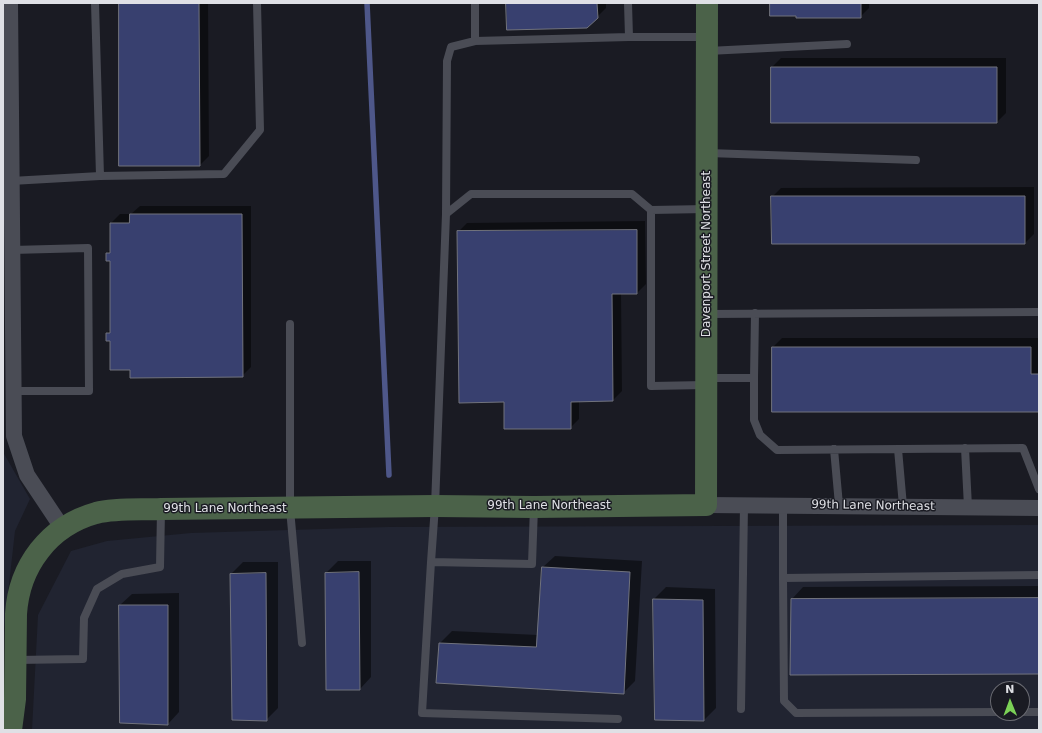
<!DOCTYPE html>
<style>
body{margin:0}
#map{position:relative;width:1042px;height:733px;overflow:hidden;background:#1a1b23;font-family:"DejaVu Sans",sans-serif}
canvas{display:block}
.frame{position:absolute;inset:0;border:4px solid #dfe0e5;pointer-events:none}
.north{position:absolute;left:990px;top:681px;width:40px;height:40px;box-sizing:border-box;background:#1a1b23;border:1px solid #696a71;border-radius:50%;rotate:359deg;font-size:11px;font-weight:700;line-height:16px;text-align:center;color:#dfe0e5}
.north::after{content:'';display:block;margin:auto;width:14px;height:18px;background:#7bd156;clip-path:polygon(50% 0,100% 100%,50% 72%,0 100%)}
</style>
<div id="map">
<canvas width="1042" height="733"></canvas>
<div class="frame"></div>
<div class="north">N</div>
</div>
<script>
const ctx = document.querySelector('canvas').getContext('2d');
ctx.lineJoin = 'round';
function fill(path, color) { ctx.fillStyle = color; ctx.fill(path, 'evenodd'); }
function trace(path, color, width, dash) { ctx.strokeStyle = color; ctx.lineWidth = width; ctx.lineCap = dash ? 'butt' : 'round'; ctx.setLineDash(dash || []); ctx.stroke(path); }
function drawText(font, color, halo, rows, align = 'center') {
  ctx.font = font + ' "DejaVu Sans",sans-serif'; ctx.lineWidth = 3; ctx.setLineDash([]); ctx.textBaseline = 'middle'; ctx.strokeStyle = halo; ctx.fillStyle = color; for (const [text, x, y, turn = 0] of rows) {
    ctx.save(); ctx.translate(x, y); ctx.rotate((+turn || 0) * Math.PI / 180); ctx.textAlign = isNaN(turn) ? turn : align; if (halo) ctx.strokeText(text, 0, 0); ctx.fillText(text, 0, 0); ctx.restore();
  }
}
fill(new Path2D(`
 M3 452 30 499 15 531 3 638Z
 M1039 525V730H32L38 615 71 551 107 541 191 533 388 527ZM998 689H1022V713H998Z`), '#212431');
fill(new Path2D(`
 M120 3H208L209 156 200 165Z
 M507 3H606V8L597 17Z
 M771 3H869V8L860 17 797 15Z
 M781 58H1006V113L997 122 772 67Z
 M1034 187V234L1025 243 772 197 781 188Z
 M140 206H251V367L242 376 131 369 111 340 107 333 111 329V260L107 253 111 249V223L120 214H131Z
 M645 221 646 284 637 293H621L622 391 613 400H579V419L570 428 505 401 458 232 467 223Z
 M782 338H1039V411L773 347Z
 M555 556 642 561 635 681 623 693 437 682 440 643 452 631 538 635 543 567Z
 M338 561H371V677L360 689H327L326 573Z
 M243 562H278V708L266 720 231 574Z
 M1039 586V673L792 599 803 587Z
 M666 587 715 589 716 708 704 720 654 599Z
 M179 593V712L168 724 120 605 132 594Z`), '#0007');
trace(new Path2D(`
 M367 3 389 475`), '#4e5789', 5.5);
const building = new Path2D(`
 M119 3H199L200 166H119Z
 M506 3H597L598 18 587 28 507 30Z
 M770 3H861V18H796V16H770Z
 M771 67H997V123H771Z
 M771 196H1025V244H772Z
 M130 214H242L243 377 130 378V370H110V341H106V333H110V261H106V253H110V223H129Z
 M637 230V294H612L613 401 571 402V429H504V402L459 403 457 231Z
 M772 347H1031V374H1039V412H772Z
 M542 567 630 572 624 694 436 683 439 643 536 647Z
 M359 572 360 690H326L325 573Z
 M266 573 267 721 232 720 230 574Z
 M1039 598V674L790 675 791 599Z
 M653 599 703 600 704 721 655 720Z
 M119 605H168V725L120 723Z`);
fill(building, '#38406f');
trace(building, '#71737d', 1);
trace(new Path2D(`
 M475 3V41L629 37H706
 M628 3 629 37
 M708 51 847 44
 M708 153 916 160
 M100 176 224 174 260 130 257 3
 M11 181 100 176 95 3
 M446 214 447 61 451 47 475 41
 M12 250 88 248 89 391H14
 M708 314 1038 312
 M290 324V509L302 643
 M708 378H754V420L760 435 777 450 1023 448 1039 489
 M754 378 755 313
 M705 385 651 386V210L706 209
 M965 448 968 507
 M834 449 839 505
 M898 449 903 506
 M783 505V578L1039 575
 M534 507 532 564 431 562 435 506 446 214 471 194H632L651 210
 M431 562 422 713 618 719
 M783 578 784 701 796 713 998 712
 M16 660 83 659 84 618 97 589 122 574 160 567 161 510
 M741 709 744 505
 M1022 712H1039`), '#4a4c55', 8);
trace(new Path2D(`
 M10 3 14 436 27 475 63 529
 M706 505 1039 508`), '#4a4c55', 16);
trace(new Path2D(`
 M11 730 15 699 16 614C19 566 49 526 96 513 117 508 140 510 161 509L435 506 534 507 706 505 707 3`), '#4b6249', 22);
drawText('12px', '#dfe0e5', '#1a1b23', [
 ["Davenport Street Northeast",707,254,-90],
 ["99th Lane Northeast",549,506],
 ["99th Lane Northeast",873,506,1],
 ["99th Lane Northeast",225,509]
]);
</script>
